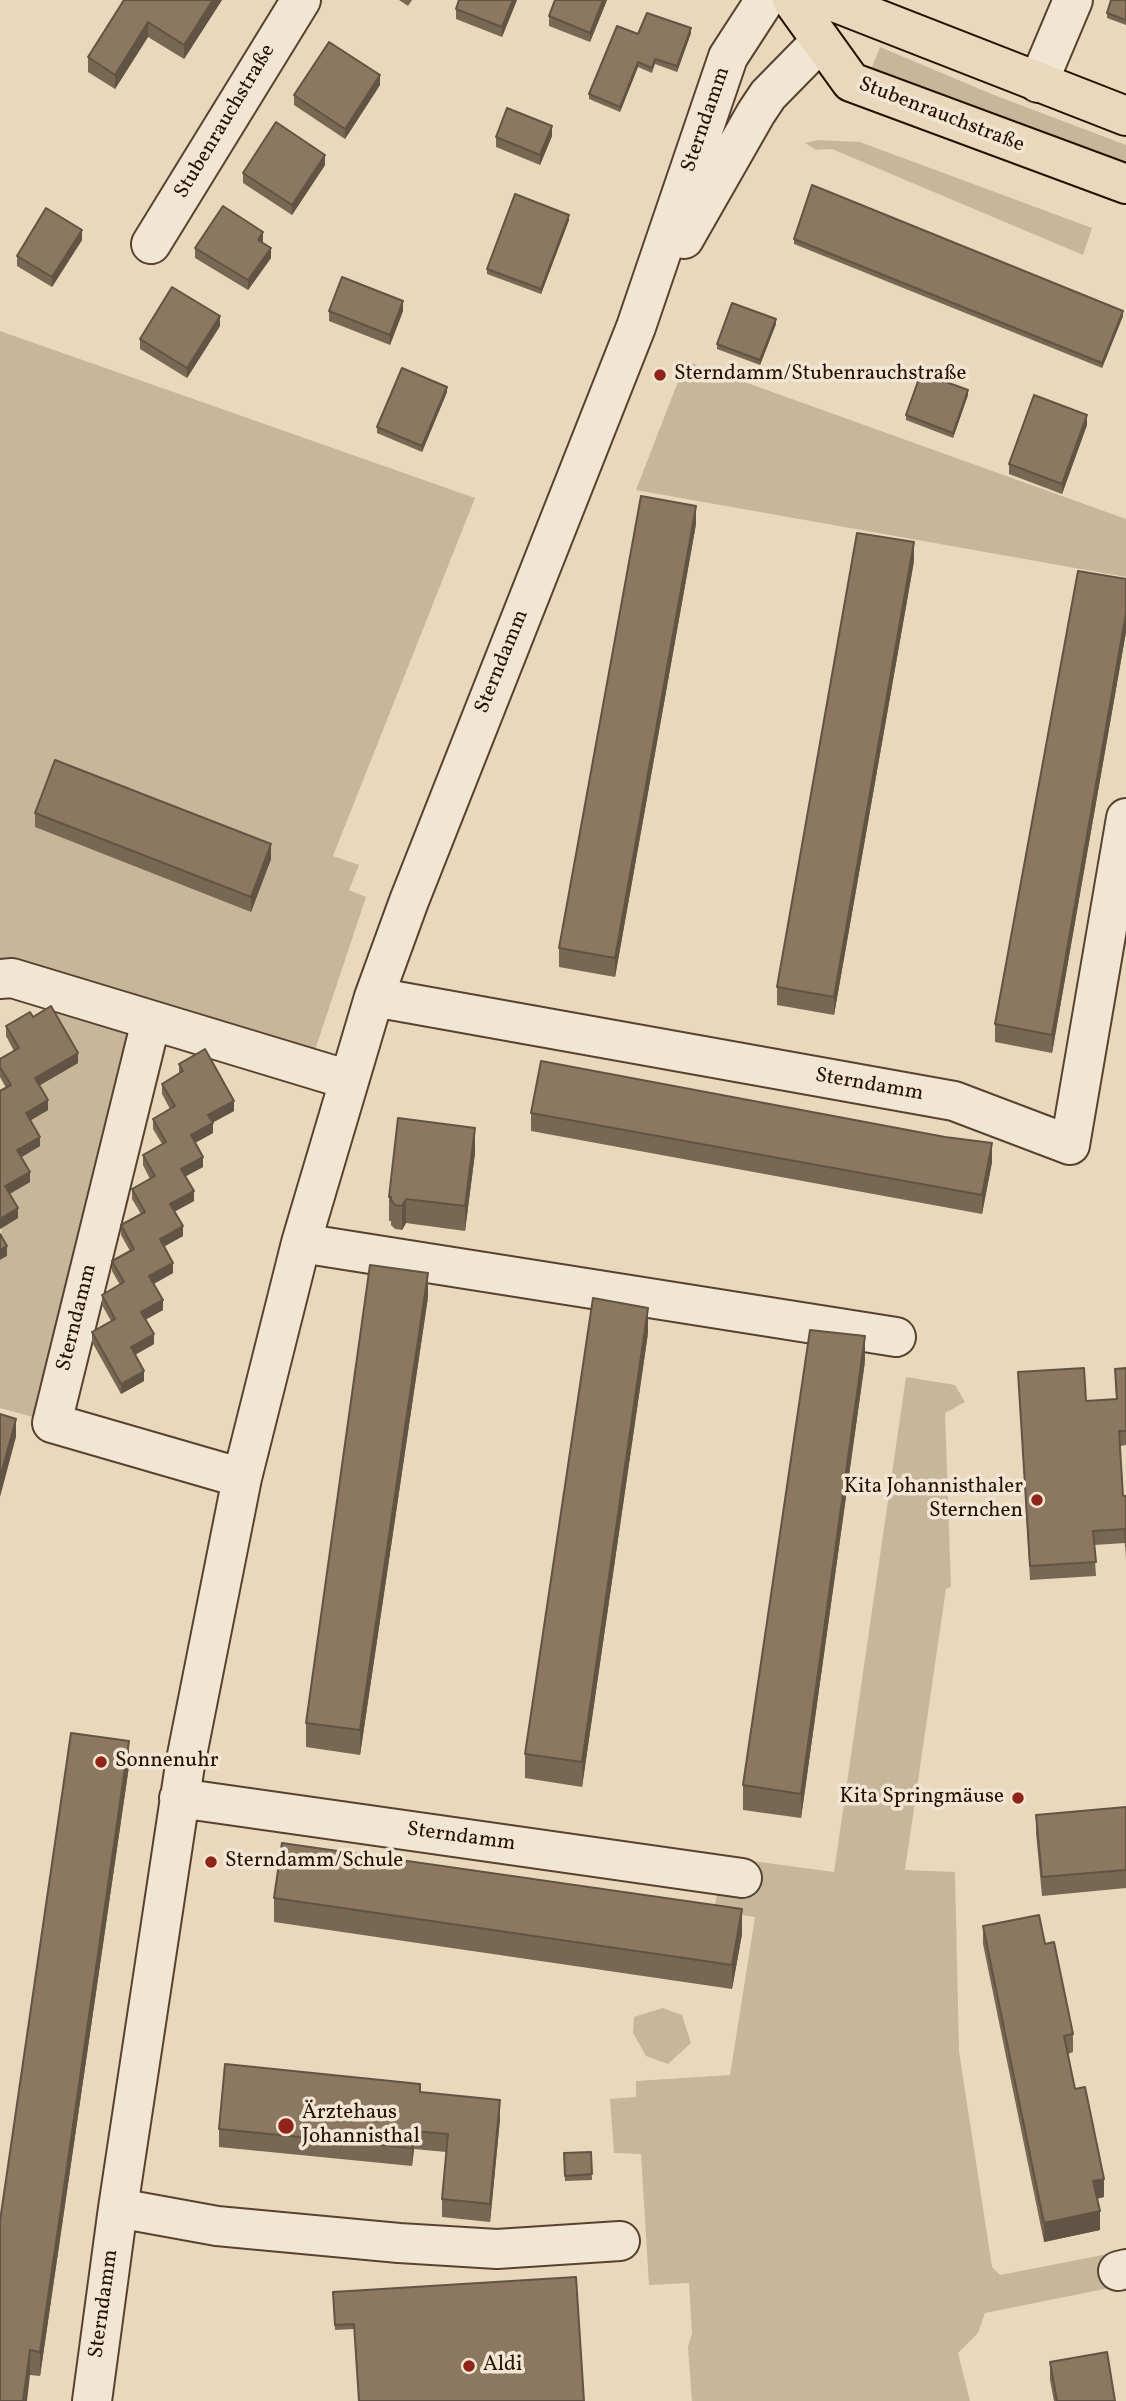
<!DOCTYPE html>
<meta charset="utf-8">
<style>
body{margin:0}
canvas{display:block;background:#e9d8bb}
</style>
<canvas width="1126" height="2401"></canvas>
<script>
const ctx = document.querySelector('canvas').getContext('2d');
ctx.lineJoin = 'round';
function fill(path, color) { ctx.fillStyle = color; ctx.fill(path, 'evenodd'); }
function trace(path, color, width, dash) { ctx.strokeStyle = color; ctx.lineWidth = width; ctx.lineCap = dash ? 'butt' : 'round'; ctx.setLineDash(dash || []); ctx.stroke(path); }
function drawText(font, color, halo, rows, align = 'center') {
  ctx.font = font + ' Vollkorn,serif'; ctx.lineWidth = 7; ctx.setLineDash([]); ctx.textBaseline = 'middle'; ctx.strokeStyle = halo; ctx.fillStyle = color; for (const [text, x, y, turn = 0] of rows) {
    ctx.save(); ctx.translate(x, y); ctx.rotate((+turn || 0) * Math.PI / 180); ctx.textAlign = isNaN(turn) ? turn : align; if (halo) ctx.strokeText(text, 0, 0); ctx.fillText(text, 0, 0); ctx.restore();
  }
}
fill(new Path2D(`
 M880 47 994 95 1126 145V166L870 72Z
 M818 140 860 142 1092 228 1083 255 832 149 816 150 805 143Z
 M0 331 475 498 333 856 359 865 349 890 366 897 314 1053 0 960Z
 M686 361 1126 519V577L636 490Z
 M53 1008 133 1032 40 1419 0 1408V1260L7 1256 0 1244 5 1196 17 1160Z
 M906 1377 955 1385 965 1402 945 1413 951 1587 946 1589 905 1870 955 1872 959 2051 992 2267 1000 2275 1108 2254 1114 2287 985 2313 978 2333 958 2353 970 2401H692L688 2347 692 2333 689 2283 649 2285 641 2154 614 2153 610 2099 636 2097V2081L730 2075 755 1917 714 1911 723 1857 834 1872Z
 M663 2008 682 2015 691 2043 668 2064 646 2056 633 2033 634 2017Z`), '#c8b69b');
const minor = new Path2D(`
 M1038 83 1073 0
 M684 239 756 113 768 95 821 41
 M151 244 301 0
 M0 979 12 978 349 1080
 M374 997 954 1101 1070 1145 1126 818
 M151 1021 52 1423 242 1478
 M301 1243 896 1337
 M179 1798 742 1878
 M118 2208 217 2226 399 2243 497 2249 620 2241
 M1118 2271 1126 2269
 M92 2401 118 2208 185 1765 242 1478 301 1243 374 997 409 901 636 327 728 57 765 0`);
const major = new Path2D(`
 M792 0 851 82 1126 184
 M829 0 1126 116`);
trace(minor, '#58422f', 42);
trace(major, '#271000', 42);
trace(minor, '#f1e6d3', 38);
trace(major, '#e9d8bb', 38);
fill(new Path2D(`
 M124 0H222L184 59 148 37 115 89 88 72V57Z
 M399 0H412L408 6Z
 M459 0H517L502 37 456 19V9Z
 M555 0H607L590 42 549 26V16Z
 M1126 0V25L1107 18V13Z
 M691 33 677 72 655 64 652 73 638 67 620 112 589 99V94L638 34Z
 M380 85 345 139 294 105V95Z
 M552 136 540 165 496 147V137Z
 M325 165 292 215 243 183V173Z
 M569 220 541 294 487 274V269Z
 M794 239 1123 316 1102 368 794 244Z
 M82 240 52 287 17 266V256Z
 M263 242V243L271 258 248 290 195 258V248Z
 M329 311H403L390 345 329 321Z
 M776 324 760 365 717 349V344Z
 M220 326 187 378 140 349V339Z
 M447 392 422 452 377 433V427Z
 M968 395 953 438 906 420V415Z
 M1087 425 1062 494 1009 474V464Z
 M696 524 615 977 559 967V948Z
 M914 561 834 1015 777 1005V987Z
 M1126 579V632L1052 1053 995 1042V1024Z
 M35 813 271 859 251 912 35 827Z
 M33 1017 78 1063 40 1085 48 1110 31 1120 40 1146 21 1157 30 1182 10 1194 18 1218 0 1229V1091L6 1088 0 1077V1059L14 1051 6 1036V1026Z
 M179 1064 234 1111 212 1123 213 1133 195 1143 203 1167 185 1176 194 1201 174 1212 183 1236 164 1246 173 1273 154 1284 163 1310 145 1320 154 1344 135 1355 144 1381 121 1394 92 1342V1332L111 1321 102 1305V1295L120 1285 112 1271V1261L130 1251 121 1235V1225L141 1214 132 1199V1189L150 1179 143 1165V1155L162 1144 153 1129V1119L170 1109 162 1094V1084L179 1074Z
 M531 1113 992 1162 982 1214 531 1131Z
 M475 1153 465 1231 406 1223 402 1230 395 1229 391 1225V1221H389V1197Z
 M428 1297 360 1755 306 1747V1723Z
 M648 1333 582 1787 525 1778V1754Z
 M865 1361 801 1818 743 1810V1785Z
 M1126 1368V1445L1120 1446 1123 1496H1126V1560L1125 1543 1094 1545 1096 1576 1030 1580 1018 1372 1086 1401 1116 1399 1115 1369Z
 M129 1766 40 2376 30 2375 0 2401Z
 M1126 1807V1888L1042 1896 1036 1833V1815Z
 M274 1898 742 1934 732 1989 274 1922Z
 M983 1926 1045 1944 1073 2034V2052L1068 2054 1075 2089 1104 2197 1097 2199 1100 2230 1044 2242 983 1944Z
 M420 2092 500 2119 490 2222 442 2217V2199L446 2152 414 2149 412 2166 219 2147V2129Z
 M591 2152 592 2180 565 2181 564 2153Z
 M576 2277 354 2329 335 2330 333 2292Z
 M1050 2362 1115 2401H1054L1050 2380Z`), '#786753');
fill(new Path2D(`
 M213 0H222L184 59V45Z
 M513 0H517L502 37V27Z
 M603 0H607L590 42V33Z
 M148 22V37L115 89V75Z
 M691 28V33L677 72V66Z
 M638 62V67L620 112V107Z
 M380 75V85L345 139V129Z
 M552 126V136L540 165V155Z
 M325 155V165L292 215V205Z
 M569 215V220L541 294V289Z
 M82 230V240L52 287V277Z
 M263 232V242L258 250V240Z
 M271 248V258L248 290V280Z
 M403 301V311L390 345V335Z
 M1123 311V316L1102 368V363Z
 M220 316V326L187 378V368Z
 M776 319V324L760 365V360Z
 M447 387V392L422 452V446Z
 M968 390V395L953 438V433Z
 M1087 415V425L1062 494V484Z
 M696 506V524L615 977V958Z
 M914 542V561L834 1015V997Z
 M1126 613V632L1052 1053V1035Z
 M271 844V859L251 912V897Z
 M78 1053V1063L35 1088V1078Z
 M48 1100V1110L26 1123V1113Z
 M234 1101V1111L208 1125V1115Z
 M213 1123V1133L191 1145V1135Z
 M475 1128V1153L465 1231V1206Z
 M40 1137V1146L17 1160V1150Z
 M992 1143V1162L982 1214V1195Z
 M203 1157V1167L181 1179V1169Z
 M30 1172V1182L5 1196V1186Z
 M194 1191V1201L170 1214V1204Z
 M406 1199V1223L402 1230V1206Z
 M18 1208V1218L0 1229V1219Z
 M183 1226V1236L160 1249V1239Z
 M7 1246V1256L0 1260V1250Z
 M173 1263V1273L149 1286V1276Z
 M428 1273V1297L360 1755V1730Z
 M163 1300V1310L141 1322V1312Z
 M648 1308V1333L582 1787V1762Z
 M154 1334V1344L131 1357V1347Z
 M865 1336V1361L801 1818V1794Z
 M144 1371V1381L121 1394V1384Z
 M16 1419V1437L0 1497V1478Z
 M129 1741V1766L40 2376V2352Z
 M742 1909V1934L732 1989V1965Z
 M500 2100V2119L490 2222V2204Z
 M414 2131V2149L412 2166V2148Z
 M1104 2179V2197L1093 2199V2181Z
 M1100 2211V2230L1044 2242V2223Z
 M30 2350V2375L27 2401H23Z`), '#625444');
const building = new Path2D(`
 M124 0H213L184 45 148 22 115 75 88 57Z
 M459 0H513L502 27 456 9Z
 M555 0H603L590 33 549 16Z
 M1111 0H1126V20L1107 13Z
 M647 13 691 28 677 66 655 59 652 68 638 62 620 107 589 94 617 26 638 34Z
 M329 42 380 75 345 129 294 95Z
 M507 108 552 126 540 155 496 137Z
 M276 122 325 155 292 205 243 173Z
 M812 185 1123 311 1102 363 794 239Z
 M515 194 569 215 541 289 487 269Z
 M223 206 263 232 258 240 271 248 248 280 195 248Z
 M46 208 82 230 52 277 17 256Z
 M342 277 403 301 390 335 329 311Z
 M172 287 220 316 187 368 140 339Z
 M732 303 776 319 760 360 717 344Z
 M402 368 447 387 422 446 377 427Z
 M921 373 968 390 953 433 906 415Z
 M1034 395 1087 415 1062 484 1009 464Z
 M641 496 696 506 615 958 559 948Z
 M857 533 914 542 834 997 777 987Z
 M1078 571 1126 579V613L1052 1035 995 1024Z
 M55 760 271 844 251 897 35 813Z
 M51 1006 78 1053 35 1078 48 1100 26 1113 40 1137 17 1150 30 1172 5 1186 18 1208 0 1219V1091L11 1085 0 1067V1059L19 1048 6 1026 30 1012 33 1017Z
 M205 1049 234 1101 208 1115 213 1123 191 1135 203 1157 181 1169 194 1191 170 1204 183 1226 160 1239 173 1263 149 1276 163 1300 141 1312 154 1334 131 1347 144 1371 121 1384 92 1332 115 1319 102 1295 124 1282 112 1261 134 1249 121 1225 145 1212 132 1189 155 1176 143 1155 166 1142 153 1119 175 1106 162 1084 183 1071 179 1064Z
 M541 1061 945 1137 992 1143 982 1195 531 1113Z
 M398 1118 475 1128 465 1206 406 1199 402 1206 395 1205 391 1200V1197H389Z
 M0 1234 7 1246 0 1250Z
 M370 1265 428 1273 360 1730 306 1723Z
 M593 1298 648 1308 582 1762 525 1754Z
 M810 1330 865 1336 801 1794 743 1785Z
 M1084 1368 1086 1401 1117 1399 1115 1369 1126 1368V1431H1119L1123 1496H1126V1546L1125 1529 1093 1531 1096 1562 1030 1566 1018 1372Z
 M0 1414 16 1419 0 1478Z
 M71 1733 129 1741 40 2352 30 2350 23 2401H0V2221Z
 M1126 1807V1870L1042 1877 1036 1815Z
 M282 1843 742 1909 732 1965 274 1898Z
 M1039 1915 1045 1944 1054 1942 1073 2034 1064 2036 1075 2089 1085 2087 1104 2179 1093 2181 1100 2211 1044 2223 983 1926Z
 M225 2064 420 2084V2092L500 2100 490 2204 442 2199 448 2134 414 2131 412 2148 219 2129Z
 M591 2152 592 2174 565 2176 564 2153Z
 M576 2277 584 2401H359L354 2324 335 2325 333 2292Z
 M1107 2352 1115 2401H1057L1050 2362Z`);
fill(building, '#8c7861');
trace(building, '#625444', 2);
for (const [x, y, r, color] of [
 [660,375,7,"#8f2418"],
 [1037,1500,7,"#8f2418"],
 [101,1762,7,"#8f2418"],
 [1018,1798,7,"#8f2418"],
 [211,1862,7,"#8f2418"],
 [286,2126,9,"#8f2418"],
 [469,2366,7,"#8f2418"]
]) { const dot = new Path2D(); dot.arc(x, y, r, 0, 2 * Math.PI); ctx.fillStyle = color; ctx.fill(dot); trace(dot, '#f1e6d3', 2.5); }
drawText('21px', '#271000', '#f1e6d3', [
 ["Stubenrauchstraße",941,116,21],
 ["Sterndamm",707,120,-71],
 ["Stubenrauchstraße",226,122,-59],
 ["Sterndamm",503,662,-68],
 ["Sterndamm",869,1086,10],
 ["Sterndamm",78,1318,-76],
 ["Sterndamm",461,1838,8],
 ["Sterndamm",105,2304,-82]
]);
drawText('21px', '#271000', '#f1e6d3', [
 ["Sterndamm/Stubenrauchstraße",674,375],
 ["Kita Johannisthaler",1023,1488,"right"],
 ["Sternchen",1023,1512,"right"],
 ["Sonnenuhr",115,1762],
 ["Kita Springmäuse",1004,1798,"right"],
 ["Sterndamm/Schule",225,1862],
 ["Ärztehaus",302,2114],
 ["Johannisthal",302,2138],
 ["Aldi",483,2366]
], 'left');
</script>
